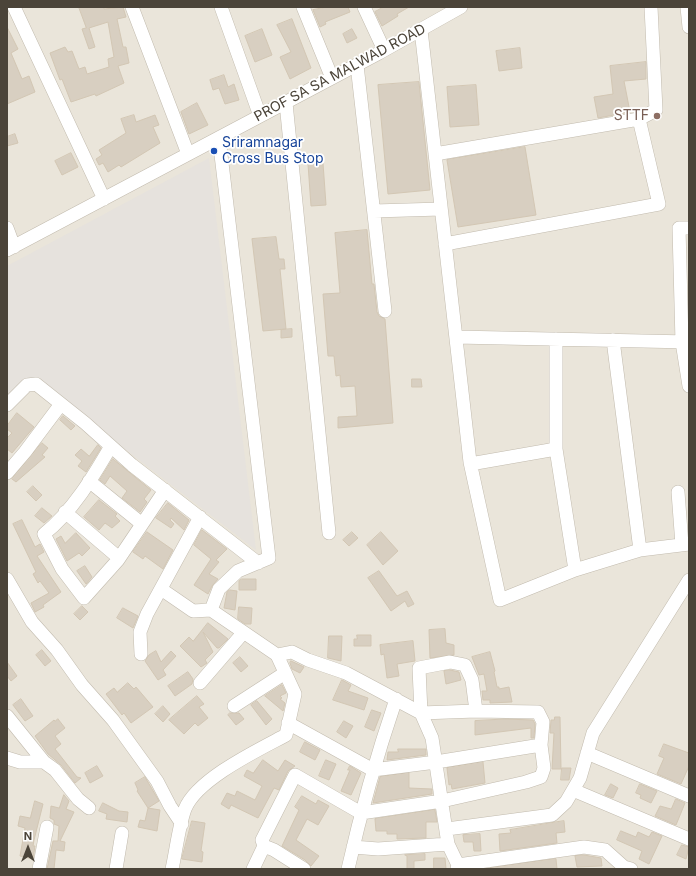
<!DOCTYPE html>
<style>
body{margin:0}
#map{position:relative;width:696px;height:876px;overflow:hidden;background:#f6f3ec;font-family:Inter,sans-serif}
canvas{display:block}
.frame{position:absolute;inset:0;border:8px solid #4b4439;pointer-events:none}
.north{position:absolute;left:8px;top:828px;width:40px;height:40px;-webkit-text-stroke:3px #fff;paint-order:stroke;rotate:0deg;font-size:11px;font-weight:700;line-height:16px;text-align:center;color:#4b4439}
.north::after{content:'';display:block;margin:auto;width:14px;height:18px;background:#4b4439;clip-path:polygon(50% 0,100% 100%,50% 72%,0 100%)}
</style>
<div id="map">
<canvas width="696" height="876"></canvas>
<div class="frame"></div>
<div class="north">N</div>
</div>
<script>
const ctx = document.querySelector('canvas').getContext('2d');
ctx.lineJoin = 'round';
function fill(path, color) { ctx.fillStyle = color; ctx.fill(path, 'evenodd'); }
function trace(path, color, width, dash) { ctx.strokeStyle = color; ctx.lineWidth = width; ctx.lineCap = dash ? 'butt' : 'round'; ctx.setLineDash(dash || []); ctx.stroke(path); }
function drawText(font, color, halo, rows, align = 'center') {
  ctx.font = font + ' Inter,sans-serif'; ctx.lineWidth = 3.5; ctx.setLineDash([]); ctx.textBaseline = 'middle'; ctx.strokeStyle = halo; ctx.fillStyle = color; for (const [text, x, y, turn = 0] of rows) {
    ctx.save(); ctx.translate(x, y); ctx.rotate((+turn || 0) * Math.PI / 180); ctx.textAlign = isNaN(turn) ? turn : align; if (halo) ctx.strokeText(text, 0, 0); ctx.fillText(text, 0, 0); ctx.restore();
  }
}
fill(new Path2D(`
 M7 7H689V869H7Z`), '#eae5da');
fill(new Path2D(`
 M209 158 256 550 35 380 7 412V266Z`), '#e6e2dd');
const building = new Path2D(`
 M79 7H104V9L123 7 126 17 117 19 123 47H126L129 63 118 66 124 83 96 96 95 94 71 102 62 79 60 80 50 53 65 47 68 52 72 51 79 69 85 67 87 74 109 67 108 59 114 57 108 22 89 28 95 47 89 49 82 29 86 28Z
 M327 7H348L350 12 325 22 326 24 320 27 313 10Z
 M384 7H409L397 14 398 16 382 26 375 12Z
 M292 19 311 68 290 79 280 57 291 52 277 25Z
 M7 27 18 49 11 53 22 79 29 76 35 92 7 104Z
 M262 29 272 55 255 62 245 36Z
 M352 29 357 38 347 43 343 34Z
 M520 48 522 68 499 71 496 51Z
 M646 62V79L624 81 630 112 598 118 594 97 613 94 610 66Z
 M224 75 228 87 234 84 239 100 225 104 219 88 213 90 210 80Z
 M419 82 430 190 388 194 378 85Z
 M476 85 479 125 450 127 447 87Z
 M197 103 208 125 189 134 181 112Z
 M134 115 136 122 155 115 159 125 153 127 160 143 121 167 119 165 108 172 103 163 99 165 96 159 102 155 99 150 126 133 121 119Z
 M15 134 18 143 7 146V137Z
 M525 147 536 215 458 227 447 160Z
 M71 153 78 167 62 175 55 161Z
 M323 163 326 205 311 206 308 164Z
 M367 230 372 284H374L377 312 379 316 385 319 393 423 338 428V417L357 416 355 386 341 387 340 375 336 376 334 356H328L323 294 340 293 335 233Z
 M276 237 279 259H284L285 269H280L286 329 263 331 252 239Z
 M292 329V337L281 338V330Z
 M412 379H421L422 387H412Z
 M17 413 34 427 12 453 7 449V438L12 433 7 429V426Z
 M63 416 75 426 71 430 60 420Z
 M42 443 48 448 42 455 45 457 16 482 12 479Z
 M98 445 101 448 86 472 78 466 82 461 75 455 81 449 89 456Z
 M113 459 151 490 144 499 147 502 140 512 122 498 127 491 110 476 105 484 100 480Z
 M33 486 42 495 36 501 27 492Z
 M99 500 117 514 115 516 120 521 112 528 105 523 99 530 84 517Z
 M168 503 189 520 184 530 171 518 170 520 174 524 171 528 156 518Z
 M42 508 52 516 44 523 35 516Z
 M22 520 35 547 40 544 44 552 37 556 61 592 43 605 44 607 35 612 31 603 49 593 40 581 38 583 33 574 36 572 13 524Z
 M202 530 227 549 216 560 219 562 209 574 218 579 212 586 208 594 194 585 211 559 194 545Z
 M147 532 173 550 163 569 145 556 143 559 133 552Z
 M352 532 358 538 349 546 343 540Z
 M381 532 398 551 383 565 367 545Z
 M76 533 90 548 82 556 79 553 67 561 56 539 61 536 65 543Z
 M85 566 92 577 86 584 77 571Z
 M379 571 397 596 407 591 414 604 408 607 405 601 391 611 368 578Z
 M242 579H256V590H239V581Z
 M230 590 237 591 235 610 224 608 227 592Z
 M82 606 88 612 80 620 74 614Z
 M239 607 252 608 251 624H245L238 619Z
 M123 608 138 616 133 628 117 618Z
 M208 623 228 639 219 648H217L203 632 213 652 205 660 207 663 201 667 180 646 189 637 193 641Z
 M445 629 446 643 454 645V655L430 658 429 630Z
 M357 635H371V646H354V639H357Z
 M329 636H342L341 661 328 658Z
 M413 641 415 661 397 664 399 676 387 678 384 654 381 655 380 645Z
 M42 650 51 661 45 666 36 655Z
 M156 651 161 662 171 651 176 656 163 670 166 675 158 680 145 661 149 655Z
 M490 652 495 671 494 672 497 687H499V689L509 687 512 702 490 703V700H483L482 691H487L484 674 479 675 472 657Z
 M240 657 248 666 241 672 233 663Z
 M291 661 304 667 300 673 292 669 290 663Z
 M7 662 17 676 11 681 7 676Z
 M450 670 459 672 461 680 446 684 444 671Z
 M188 672 193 679 192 684 175 696 168 686Z
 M342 680 351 685 348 691 368 698 364 710 333 700Z
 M128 683 134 689 136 687 153 707 131 723 124 713 122 715 106 694 114 688 117 692Z
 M282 685 286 693 280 696 282 698 280 699 285 703 283 711 265 696Z
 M197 696 204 704 199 707 208 718 198 726 195 723 184 734 169 720Z
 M21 699 33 716 25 721 13 705Z
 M257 701 272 719 266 725 251 705Z
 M163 706 170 714 163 722 155 714Z
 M372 710 381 713 374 731 365 727Z
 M230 713H239L244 719 236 725 228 715Z
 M555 717H560L561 769H552L554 733H550L551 720H554Z
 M58 719 65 728 55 736 61 744 55 749 77 777 81 778 75 783 61 765 48 754 35 736 54 720 55 721Z
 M505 719 533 720 535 724 534 738H531V728L475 735V721Z
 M344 721 353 726 346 738 337 732Z
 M305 742 320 750 315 760 300 752Z
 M664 744 689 753V766L681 784 657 774 664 758 659 756Z
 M398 749H426V755L387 760 388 752H398Z
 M263 760 278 771 285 760 295 766 288 771 279 790 274 788 258 818 231 805 229 809 221 804 227 793 235 796 237 791 255 800 262 786 244 776 247 770 253 773Z
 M326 760 336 764 329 780 319 776Z
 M483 762 485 783 452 789 451 784 449 785 447 768Z
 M97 766 103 776 90 783 85 773Z
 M350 766 361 773 351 795 341 791 350 770H348Z
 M562 768H571L569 780H561Z
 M409 773V788L432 789V794L373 803 380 777Z
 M145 777 159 801 148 808 160 810 157 831 138 827 140 820 145 821 148 808 137 791 138 790 135 783Z
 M611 784 618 788 613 798 605 795Z
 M640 784 657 791 651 803 640 798 641 795 636 793Z
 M64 795 69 801 66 809 74 812 60 841 65 842 64 851 56 850 54 869H47L53 841H58L59 826 54 824V820L50 818 51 806 59 808Z
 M302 796 316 804 318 800 329 806 318 825 307 819 296 840 319 856 311 866 305 860 282 846 299 810 295 807Z
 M676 799 685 803 676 825 655 816 660 806 671 809Z
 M35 801 43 804 34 840 33 846H35L33 859 20 856 25 828 18 826 20 816 30 818Z
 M103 803 119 811 128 812 127 822 106 819 107 814 99 811Z
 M435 810 437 822H426V838L397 839V834H387V831H376L375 819Z
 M192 821 205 823 201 851 203 852 202 862 182 859Z
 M564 821 565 832 556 833 557 843 500 851 499 834 511 833 510 830Z
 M621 831 636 837 638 832 649 837 652 832 662 836 649 864 639 859 642 851 617 840Z
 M480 834 481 851H474L473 842H464L463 835Z
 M682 845 689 847 686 859 677 855Z
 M425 854V860L414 861V869H407V856L405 855Z
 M584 855 601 858 602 866 577 867 575 856Z
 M434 858H445L446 869H434Z
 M556 859 557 869H490V868Z`);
fill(building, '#d8cfc1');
trace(building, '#d3c7b4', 1);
const minor = new Path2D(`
 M14 7 104 199
 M132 7 188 154
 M221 7 260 116
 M303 7 332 78
 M364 7 384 50
 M687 7 689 27
 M421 30 470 462 500 600 575 570 640 550 689 544
 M357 65 385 311
 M286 103 329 533
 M639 119 656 110 651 7
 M435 154 639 119 659 204 445 244
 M374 211 441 209
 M7 228 14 247
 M689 228H679L682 342 689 386
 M7 250 379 53 461 7
 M456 337 689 342
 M556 339V449L575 570
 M613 340 640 550
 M7 405 27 385 36 384 85 423 132 465 258 563
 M111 446C93 477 72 512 44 534L62 569 84 598 118 560 165 490
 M476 463 556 449
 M7 473 25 452 61 404
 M89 481 142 524
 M678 492 682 545
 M65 512 119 558
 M7 579 32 622 57 650 82 685 113 720 157 781 170 806 182 824
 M161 589 193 611 211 610
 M141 654 140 632 147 614 200 517
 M277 655 292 652 308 660 346 673 421 713 432 738 448 844 458 865 462 869
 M200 683 243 633
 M234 706 285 673
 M7 716 44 762
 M288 723 373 770 436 762 541 745
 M587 753 689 796
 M7 758 20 762H44L55 770 78 799 89 808
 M573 790 689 839
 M447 829 552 815 566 802 580 778 593 733 689 580
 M264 846 274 850 304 869
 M353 847 378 849 448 844
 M39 869 47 827
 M116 869 122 833
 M172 869C176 851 179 825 185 809 197 779 258 750 286 735L295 694 277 655 211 610 219 589 238 571 269 558 219 138
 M253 869 264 846 262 840 295 775 361 813 442 801 526 782 541 777 544 768 541 745 543 722 538 712 476 711 421 713 419 668 450 662 465 665 472 680 476 711
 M348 869C361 811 377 755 396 699
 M457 869 458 865 584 847 605 850 624 867 631 869`);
trace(minor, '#c2bbae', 14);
trace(minor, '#fff', 13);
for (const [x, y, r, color] of [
 [657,116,4,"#8d6e63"],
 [214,151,4,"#1a4fb4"]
]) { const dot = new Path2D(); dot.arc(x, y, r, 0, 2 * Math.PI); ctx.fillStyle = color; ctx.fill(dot); trace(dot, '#fff', 1.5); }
drawText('14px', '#4b4439', '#fff', [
 ["PROF SA SA MALWAD ROAD",340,73,-28]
]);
drawText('14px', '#785e54', '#fff', [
 ["STTF",649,116]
], 'right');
drawText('14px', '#164399', '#fff', [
 ["Sriramnagar",222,143],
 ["Cross Bus Stop",222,159]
], 'left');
</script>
